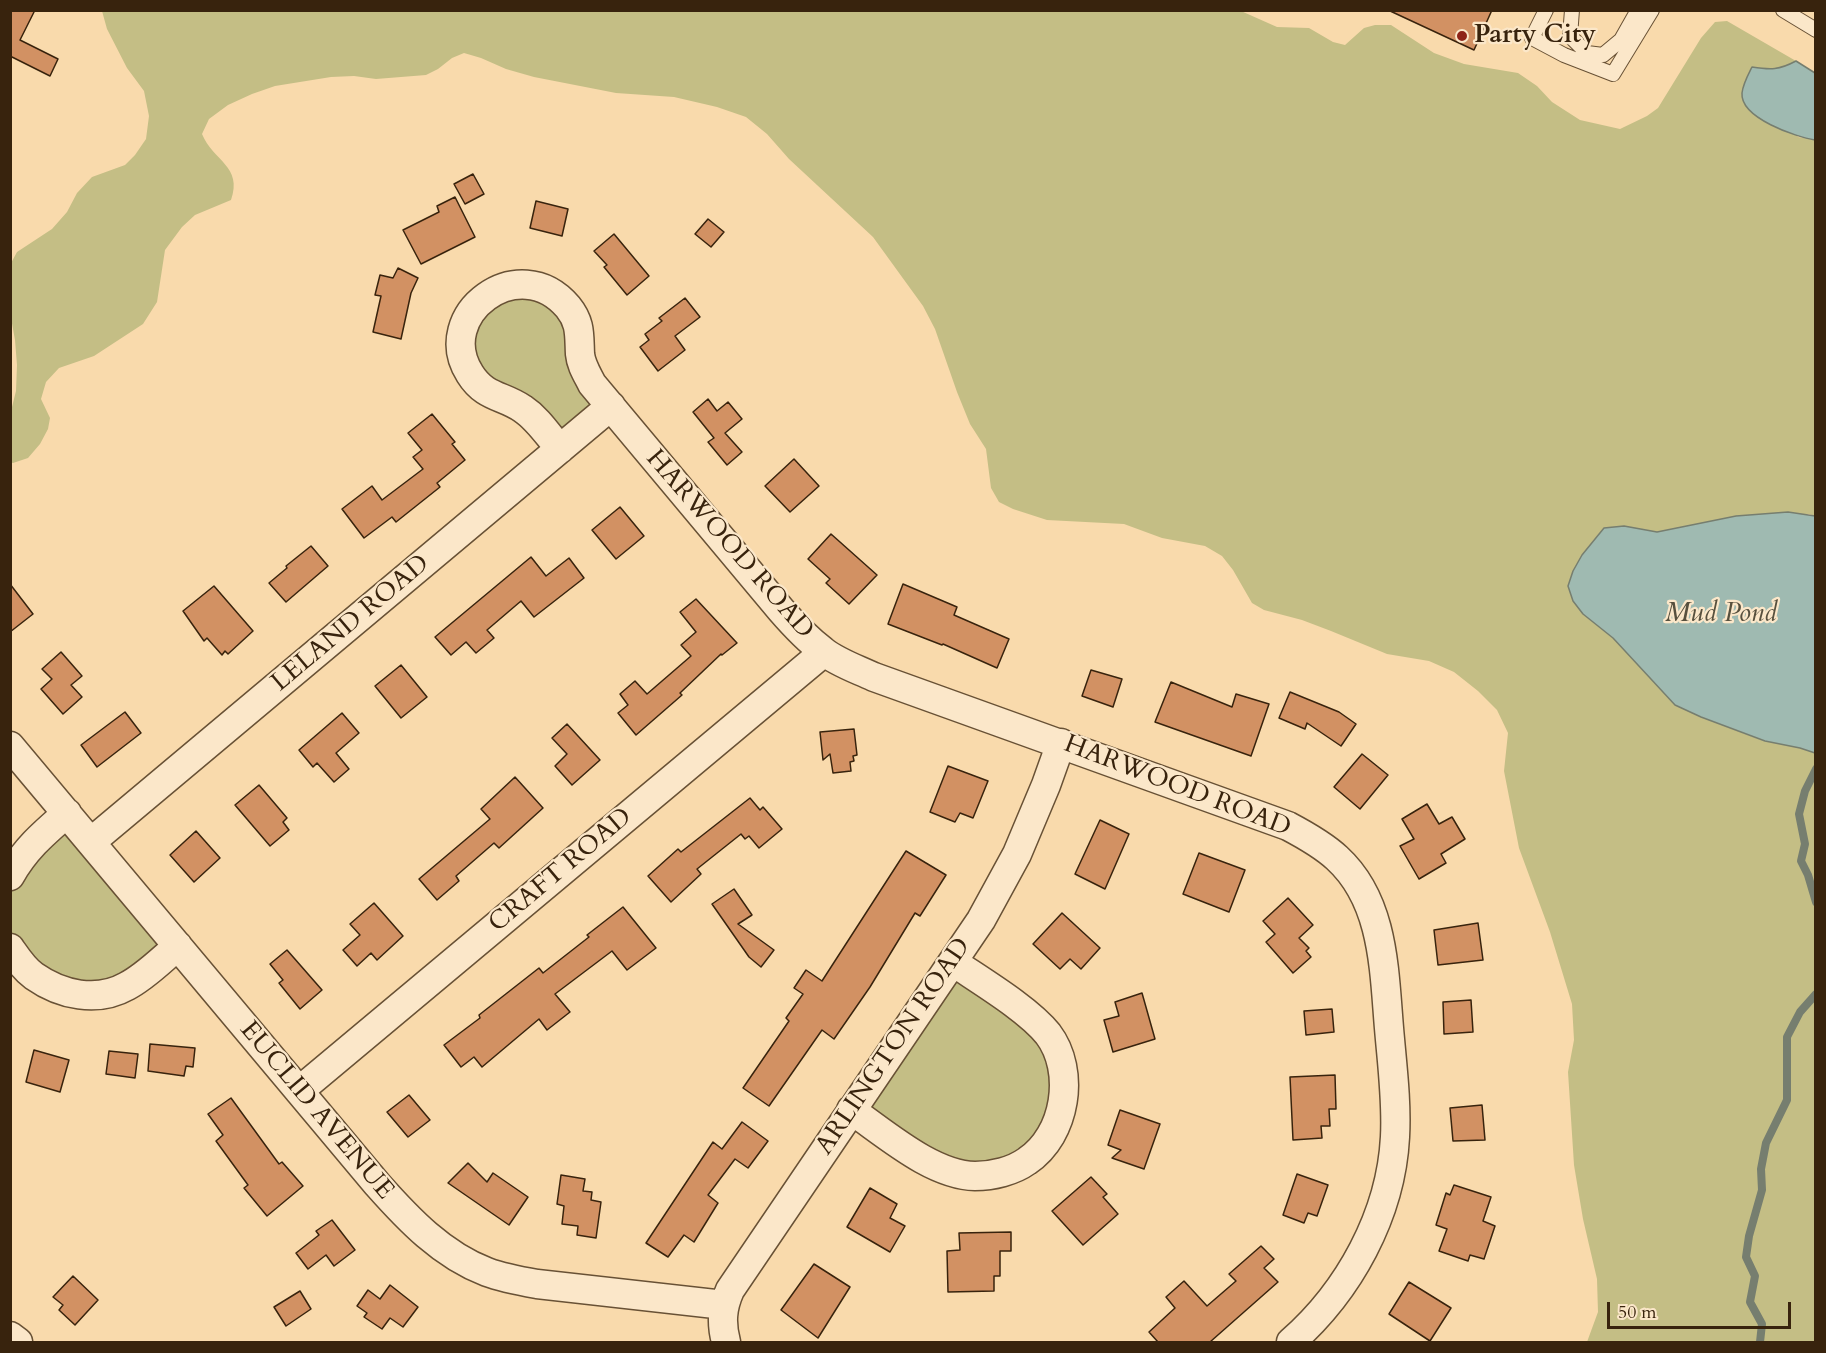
<!DOCTYPE html>
<style>
body{margin:0}
#map{position:relative;width:1826px;height:1353px;overflow:hidden;background:#f9daac;font-family:Cardo,serif}
canvas{display:block}
.frame{position:absolute;inset:0;border:12px solid #38230d;pointer-events:none}
.scale{position:absolute;left:1607px;top:1302px;width:184px;height:27px;box-sizing:border-box;border:3px solid #38230d;border-top:0;padding-left:8px;font-size:18px;line-height:21px;white-space:nowrap;color:#38230d;-webkit-text-stroke:4px #fbe7c9;paint-order:stroke}
</style>
<div id="map">
<canvas width="1826" height="1353"></canvas>
<div class="frame"></div>
<div class="scale">50 m</div>
</div>
<script>
const ctx = document.querySelector('canvas').getContext('2d');
ctx.lineJoin = 'round';
function fill(path, color) { ctx.fillStyle = color; ctx.fill(path, 'evenodd'); }
function trace(path, color, width, dash) { ctx.strokeStyle = color; ctx.lineWidth = width; ctx.lineCap = dash ? 'butt' : 'round'; ctx.setLineDash(dash || []); ctx.stroke(path); }
function drawText(font, color, halo, rows, align = 'center') {
  ctx.font = font + ' Cardo,serif'; ctx.lineWidth = 4.5; ctx.setLineDash([]); ctx.textBaseline = 'middle'; ctx.strokeStyle = halo; ctx.fillStyle = color; for (const [text, x, y, turn = 0] of rows) {
    ctx.save(); ctx.translate(x, y); ctx.rotate((+turn || 0) * Math.PI / 180); ctx.textAlign = isNaN(turn) ? turn : align; if (halo) ctx.strokeText(text, 0, 0); ctx.fillText(text, 0, 0); ctx.restore();
  }
}
fill(new Path2D(`
 M102 11H1241L1277 27 1309 28 1333 42 1345 45 1364 28 1375 25H1391L1434 53 1464 64 1518 73 1537 86 1552 102 1580 120 1620 129 1647 116 1658 108 1701 38 1715 22 1727 21 1796 61C1779 70 1771 70 1752 67L1798 137 1815 140V516L1809 514 1736 516 1657 532 1624 526 1604 528 1582 555 1583 614 1613 638 1675 705 1701 717 1764 741 1800 748 1815 753V1342H1587L1598 1312 1597 1279 1583 1219 1574 1165 1568 1072 1574 1040 1572 1004 1550 932 1519 848 1504 771 1508 733 1497 710 1478 691 1454 672 1429 661 1387 654 1331 631 1302 620 1264 610 1252 603 1233 570 1222 556 1205 546 1162 538 1124 524 1047 520 1013 509 999 502 991 488 986 449 970 424 957 392 935 329 923 306 873 237 789 159 767 134 746 117 717 107 674 97 616 93 534 77 506 69 481 58 464 53 452 58 438 69 426 75 376 79 354 76 331 77 275 86 252 94 228 105 209 119 202 134C213 161 243 166 231 200L195 215 182 227 165 250 157 302 143 324 94 356 59 368 46 382 41 399 50 418 48 429 40 444 28 458 13 463 10 462V415L16 391 17 365 15 340 11 318 10 265 17 252 52 229 67 212 77 193 92 177 125 165 135 155 146 139 149 116 144 91 127 68 107 29Z
 M546 290 611 406 560 449 464 358 479 302Z
 M67 813 178 946 87 996 11 948V876Z
 M953 962 1057 1049 1043 1145 975 1176 851 1110Z`), '#c4be85');
const water = new Path2D(`
 M1796 61 1815 73V140C1796 137 1740 118 1742 93 1743 84 1748 75 1752 67 1771 70 1779 70 1796 61Z
 M1788 512 1815 516V753L1800 748 1765 741 1701 717 1675 705 1613 638 1583 614 1573 601 1568 586 1573 571 1582 555 1604 528 1624 526 1657 532 1736 516Z`);
fill(water, '#9fbab1');
trace(water, '#767e6f', 1.5);
trace(new Path2D(`
 M1816 769 1805 791 1799 814 1805 844 1801 861 1808 875 1816 902
 M1760 1342 1762 1324 1750 1302 1755 1276 1746 1257 1749 1236 1762 1190 1761 1169 1766 1143 1787 1100V1037L1800 1012 1816 994`), '#767e6f', 8);
const building = new Path2D(`
 M10 10H35L20 40 58 59 50 76 12 57 10 59Z
 M1388 10H1492L1474 50Z
 M473 174 484 194 465 204 454 184Z
 M455 197 475 237 421 264 403 230 439 212 437 206Z
 M536 201 568 209 562 236 530 228Z
 M708 219 724 232 711 247 695 234Z
 M614 234 649 276 627 295 604 267 607 265 594 251Z
 M398 268 418 278 411 293 401 339 373 332 381 296 375 295 380 275 393 278Z
 M685 298 700 317 675 336 685 350 658 371 640 347 649 340 645 334 662 321 659 318Z
 M708 399 717 411 728 402 742 419 725 433 742 452 727 465 708 442 714 438 693 412Z
 M432 414 455 442 452 444 465 460 437 483 440 487 396 522 392 517 364 538 342 509 372 486 382 500 423 469 413 457 422 450 408 433Z
 M794 459 819 486 790 512 765 486Z
 M620 507 644 536 616 559 592 530Z
 M831 534 877 575 849 604 826 583 830 579 808 559Z
 M311 546 328 566 286 602 269 583 287 568 286 566Z
 M531 557 546 576 569 558 584 578 534 617 521 601 487 630 494 638 476 653 466 642 451 655 435 637Z
 M10 584 33 614 10 632Z
 M903 584 957 607 954 615 1009 639 997 668 943 644 942 645 888 624Z
 M214 586 253 631 228 654 225 651 222 655 207 638 204 641 183 611Z
 M696 599 737 643 722 655 721 654 680 693 682 695 636 735 618 713 628 705 620 694 635 681 647 694 691 656 681 645 696 632 680 612Z
 M61 652 82 676 71 685 82 697 63 714 41 689 52 679 42 669Z
 M401 665 427 697 401 718 375 686Z
 M1091 670 1122 679 1113 707 1082 696Z
 M1171 682 1232 707 1236 694 1269 704 1251 756 1155 722Z
 M1290 692 1339 712 1356 724 1341 746 1307 723 1305 729 1279 718Z
 M125 712 141 733 97 767 81 745Z
 M342 713 359 733 336 753 349 769 334 782 317 763 313 767 299 750Z
 M567 724 600 760 572 785 555 766 567 754 552 738Z
 M854 729 857 755 853 756 854 761 850 762 851 771 833 773 830 754 823 760 820 732Z
 M1362 754 1388 775 1360 809 1334 787Z
 M948 766 988 781 973 818 960 813 955 822 930 812Z
 M515 777 543 808 499 848 494 843 456 876 459 881 437 900 419 879 490 819 481 809Z
 M259 785 287 818 283 822 289 830 270 846 235 805Z
 M750 798 760 810 763 807 782 829 759 848 749 836 745 839 741 834 697 869 701 874 671 902 648 876 678 849 681 852Z
 M1427 804 1439 824 1452 817 1465 839 1441 854 1446 863 1419 879 1400 846 1414 839 1402 819Z
 M1100 820 1129 834 1105 889 1075 874Z
 M196 831 220 858 194 882 170 855Z
 M906 851 946 875 920 916 915 913 870 987 834 1039 822 1030 769 1106 743 1088 789 1021 786 1018 803 994 794 988 806 970 822 981Z
 M1199 853 1245 870 1229 912 1183 894Z
 M734 889 752 915 738 924 774 950 761 967 749 957 712 904Z
 M1288 898 1313 925 1299 938 1309 948 1306 951 1311 957 1293 973 1266 942 1275 934 1263 921Z
 M374 903 403 936 377 960 371 953 357 966 343 950 360 935 350 924Z
 M623 907 656 948 627 970 612 951 555 994 570 1012 547 1030 539 1019 482 1067 474 1057 461 1067 444 1045 480 1018 479 1015 539 968 543 973 589 937 587 935Z
 M1062 913 1100 948 1081 969 1070 959 1060 969 1033 944Z
 M1478 923 1483 960 1438 965 1434 930Z
 M287 950 322 990 300 1009 279 983 283 980 270 964Z
 M1142 993 1155 1039 1113 1052 1104 1020 1119 1016 1115 1002Z
 M1471 1000 1473 1032 1444 1034 1443 1002Z
 M1332 1009 1334 1032 1306 1035 1304 1011Z
 M150 1044 195 1048 193 1067 186 1066 184 1076 148 1071Z
 M34 1050 69 1060 60 1092 26 1082Z
 M109 1051 138 1054 135 1078 106 1074Z
 M1335 1075 1336 1109H1329L1330 1126H1321L1322 1138 1293 1140 1290 1077Z
 M409 1095 430 1120 408 1137 387 1112Z
 M231 1098 279 1164 282 1162 303 1186 267 1216 244 1188 248 1185 216 1141 223 1135 208 1114Z
 M1482 1105 1485 1140 1453 1141 1450 1108Z
 M1120 1110 1160 1124 1144 1169 1112 1158 1121 1150 1108 1145Z
 M742 1122 768 1141 748 1168 735 1159 708 1195 718 1203 694 1242 684 1235 668 1257 646 1243 713 1142 722 1149Z
 M468 1163 487 1182 493 1173 528 1197 509 1225 448 1183Z
 M1297 1174 1328 1185 1317 1216 1308 1213 1304 1223 1283 1215Z
 M561 1175 585 1179 583 1191 592 1192 591 1200 601 1202 596 1238 577 1235 578 1226 562 1224 564 1206 557 1204Z
 M1091 1177 1107 1194 1103 1197 1118 1214 1083 1245 1052 1211Z
 M1454 1185 1491 1197 1483 1221 1495 1226 1484 1259 1470 1255 1468 1261 1439 1251 1447 1229 1436 1225 1446 1193 1450 1195Z
 M870 1188 897 1204 890 1218 905 1226 890 1252 847 1227Z
 M332 1220 355 1250 334 1266 326 1255 308 1269 296 1253 319 1235 316 1231Z
 M1011 1232V1251H1000V1276H994V1291L948 1292 947 1251 960 1250 959 1233Z
 M1261 1246 1274 1259 1264 1268 1278 1282 1210 1342H1158L1149 1332 1175 1308 1166 1297 1184 1281 1207 1306 1236 1281 1229 1274Z
 M814 1264 850 1287 818 1338 781 1310Z
 M73 1276 98 1300 75 1325 59 1310 63 1305 53 1297Z
 M1409 1282 1451 1308 1430 1341 1389 1314Z
 M390 1285 418 1307 403 1327 390 1318 382 1329 364 1317 367 1313 357 1306 368 1290 380 1299Z
 M300 1291 311 1309 286 1326 274 1307Z`);
fill(building, '#d29163');
trace(building, '#38230d', 1.5);
const service = new Path2D(`
 M1546 10 1532 38 1564 55 1613 74 1652 10
 M1572 10 1570 36 1587 53 1603 55 1621 40 1638 10
 M1783 10 1816 30`);
const minor = new Path2D(`
 M560 449C548 435 538 419 523 409 503 395 485 398 470 374 432 315 519 249 568 307 581 323 579 335 580 354 581 365 587 374 592 384L781 610C794 625 807 639 823 651 838 663 857 669 874 677L1288 826C1305 835 1323 845 1337 858 1384 901 1384 969 1389 1028 1392 1064 1397 1101 1395 1137 1391 1215 1349 1291 1291 1342
 M10 746 377 1184C408 1219 442 1255 487 1272 503 1278 520 1281 537 1284L724 1305
 M91 842 611 406
 M10 876C25 849 44 833 67 813
 M10 948C17 958 24 969 34 976 61 995 97 1003 127 986 146 976 161 960 178 946
 M299 1091 824 652
 M851 1110C886 1134 932 1175 975 1176 993 1176 1013 1171 1027 1161 1066 1135 1076 1071 1048 1034 1028 1009 981 981 953 962
 M10 1336 18 1342
 M726 1342C721 1323 722 1308 730 1290L981 920 1017 854 1046 785 1061 743`);
trace(service, '#685135', 16);
trace(minor, '#685135', 31);
trace(service, '#fbe7c9', 14);
trace(minor, '#fbe7c9', 28);
for (const [x, y, r, color] of [
 [1462,36,6,"#8f2418"]
]) { const dot = new Path2D(); dot.arc(x, y, r, 0, 2 * Math.PI); ctx.fillStyle = color; ctx.fill(dot); trace(dot, '#fbe7c9', 2); }
drawText('bold 26px', '#38230d', '#fbe7c9', [
 ["Party City",1474,36]
], 'left');
drawText('26px', '#38230d', '#fbe7c9', [
 ["HARWOOD ROAD",729,545,49],
 ["LELAND ROAD",351,624,-40],
 ["HARWOOD ROAD",1177,787,21],
 ["CRAFT ROAD",561,871,-40],
 ["ARLINGTON ROAD",894,1047,-56],
 ["EUCLID AVENUE",316,1111,50]
]);
drawText('italic 27px', '#57503e', '#fbe7c9', [
 ["Mud Pond",1721,615]
]);
</script>
